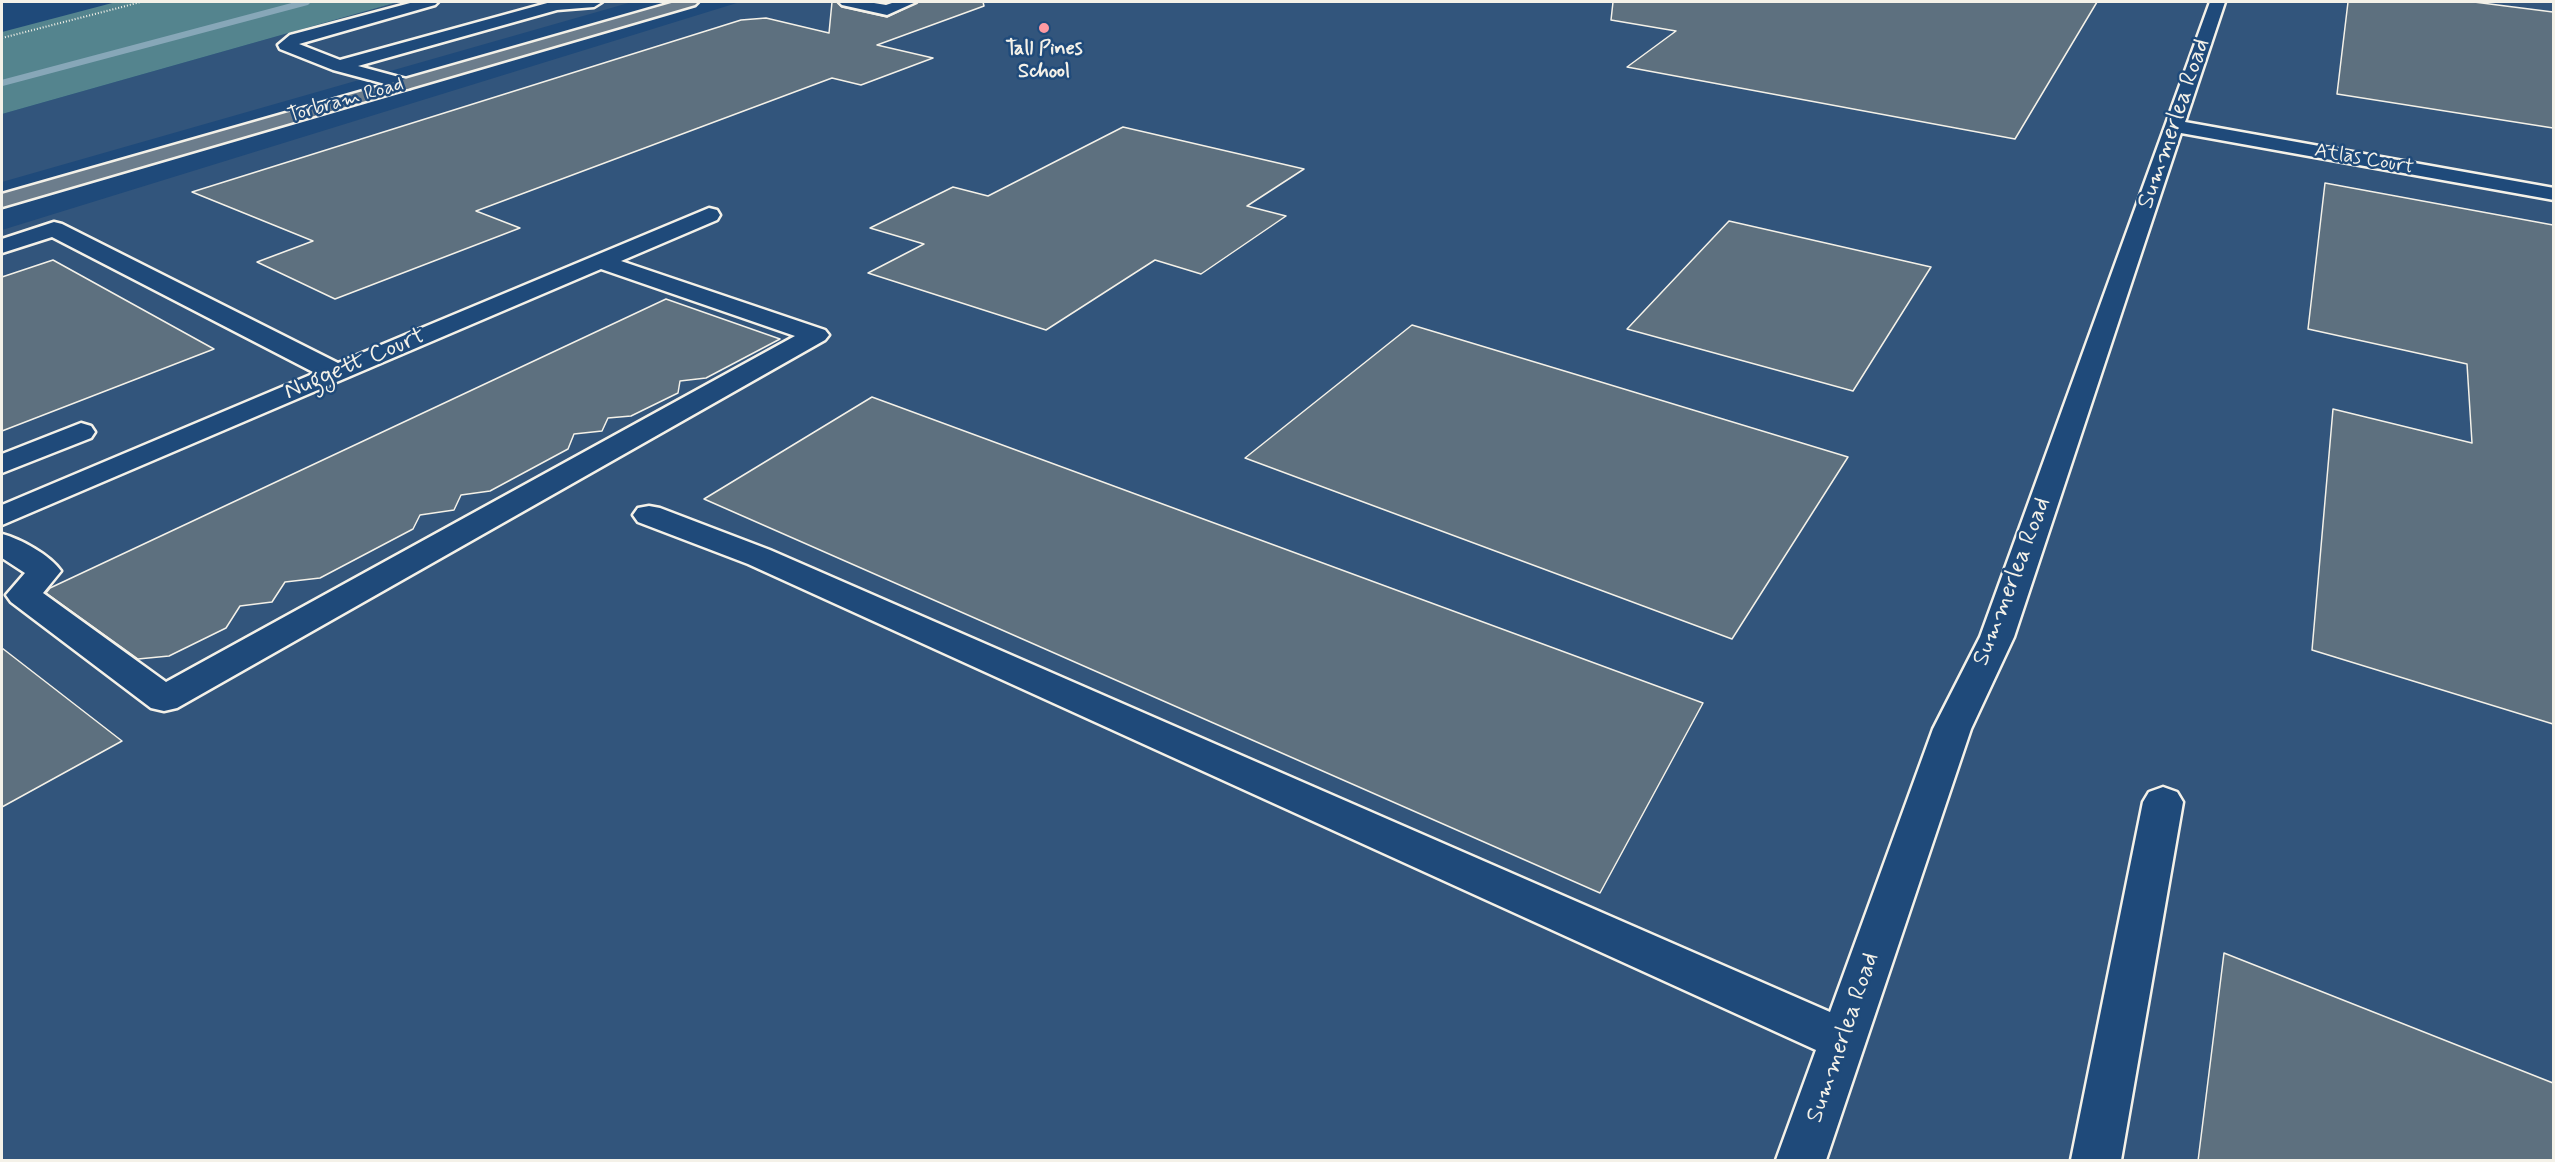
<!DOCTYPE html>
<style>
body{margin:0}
#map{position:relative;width:2555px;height:1162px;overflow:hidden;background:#1f4a7a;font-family:Mynerve,sans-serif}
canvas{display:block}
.frame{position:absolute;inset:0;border:3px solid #f4f1e8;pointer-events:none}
</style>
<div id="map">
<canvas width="2555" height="1162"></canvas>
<div class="frame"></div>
</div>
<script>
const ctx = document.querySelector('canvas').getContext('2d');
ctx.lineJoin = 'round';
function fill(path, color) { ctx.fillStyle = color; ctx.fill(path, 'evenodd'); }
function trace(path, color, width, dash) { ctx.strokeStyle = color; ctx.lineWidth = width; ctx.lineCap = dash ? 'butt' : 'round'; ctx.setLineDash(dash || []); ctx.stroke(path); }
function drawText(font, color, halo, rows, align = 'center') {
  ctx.font = font + ' Mynerve,sans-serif'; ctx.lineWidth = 5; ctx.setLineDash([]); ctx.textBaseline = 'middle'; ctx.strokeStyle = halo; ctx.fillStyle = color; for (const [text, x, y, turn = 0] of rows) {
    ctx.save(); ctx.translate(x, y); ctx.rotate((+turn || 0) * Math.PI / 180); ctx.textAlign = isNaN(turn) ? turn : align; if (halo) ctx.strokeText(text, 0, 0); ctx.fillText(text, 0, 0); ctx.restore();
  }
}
fill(new Path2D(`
 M398 2H632L2 182V114Z
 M740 2H2553V1160H2V230Z`), '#32557c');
fill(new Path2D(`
 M116 2H398L2 114V32Z`), '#54848e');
trace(new Path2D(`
 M2 83 307 2`), '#87a7b8', 6);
const building = new Path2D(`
 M832 2H837L842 7 887 17 918 2H983L984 6 877 45 933 58 861 85 832 78 476 211 520 228 335 299 257 262 313 241 192 192 741 20 766 18 829 33Z
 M1613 2H2097L2015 139 1627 67 1676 31 1611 20Z
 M2348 2H2474L2553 12V128L2337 94Z
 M1123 127 1304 169 1247 206 1286 216 1201 274 1155 260 1046 330 868 273 924 244 870 228 953 187 988 196Z
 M2325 183 2553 225V724L2312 650 2333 409 2472 443 2467 364 2308 329Z
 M1729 221 1931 267 1853 391 1627 329Z
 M53 260 214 349 2 431V277Z
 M666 299 780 339 706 378 680 381 678 393 631 416 608 418 602 431 574 434 568 449 490 491 461 495 454 510 420 515 413 529 320 578 285 582 272 602 240 606 226 628 169 656 138 659 46 593 50 588Z
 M1412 325 1591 379 1848 457 1732 639 1245 458Z
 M872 397 1703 703 1600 893 704 499Z
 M2 648 122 741 2 807Z
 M2224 953 2553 1083V1161H2198Z`);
fill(building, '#5d707f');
trace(building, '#f4f1e8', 1.5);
const minor = new Path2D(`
 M414 2H438L435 5 299 44 340 60 551 2H602L594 7 557 10 358 66 410 80 413 84 410 88 404 89 333 70 280 49 278 45 290 35Z
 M839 2H868L886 5 895 2H916L887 15 842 5Z
 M2210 2H2225L2185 122 2554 188V200L2181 133 2014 637 1971 729 1826 1160H1776L1816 1050 748 564 638 522 633 515 638 508 649 506 660 508 770 550 1830 1012 1933 729 1980 637Z
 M709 208 717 210 720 215 717 220 621 261 825 330 829 335 825 340 177 708 164 711 151 708 11 602 6 595 25 573 2 558V534C21 539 50 555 61 571L43 593 166 682 795 336 601 269 2 525V505L315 373 52 237 2 253V239L54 222 62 224 338 363Z
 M81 423 91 426 95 432 91 438 2 473V454Z
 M2163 787 2177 792 2183 802 2121 1160H2071L2143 802 2149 792Z`);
const major = new Path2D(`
 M675 2H698L695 5 2 207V194Z`);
trace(minor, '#f4f1e8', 5);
trace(major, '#f4f1e8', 5);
trace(new Path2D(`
 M2 38 141 2`), '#f4f1e8', 2, [1, 2]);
fill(minor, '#1f4a7a');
fill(major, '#6c7d8c');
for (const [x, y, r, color] of [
 [1044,28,6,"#ff9aa2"]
]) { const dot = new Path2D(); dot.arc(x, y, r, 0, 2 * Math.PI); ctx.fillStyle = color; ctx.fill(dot); trace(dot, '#1f4a7a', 2); }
drawText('bold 20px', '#f4f1e8', '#1f4a7a', [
 ["Tall Pines",1044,50],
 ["School",1044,73]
]);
drawText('20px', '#f4f1e8', '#1f4a7a', [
 ["Torbram Road",346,101,-16],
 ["Atlas Court",2364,160,10]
]);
drawText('24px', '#f4f1e8', '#1f4a7a', [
 ["Summerlea Road",2175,124,-71],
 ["Nuggett Court",355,365,-23],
 ["Summerlea Road",2013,582,-69],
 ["Summerlea Road",1844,1038,-71]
]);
</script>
